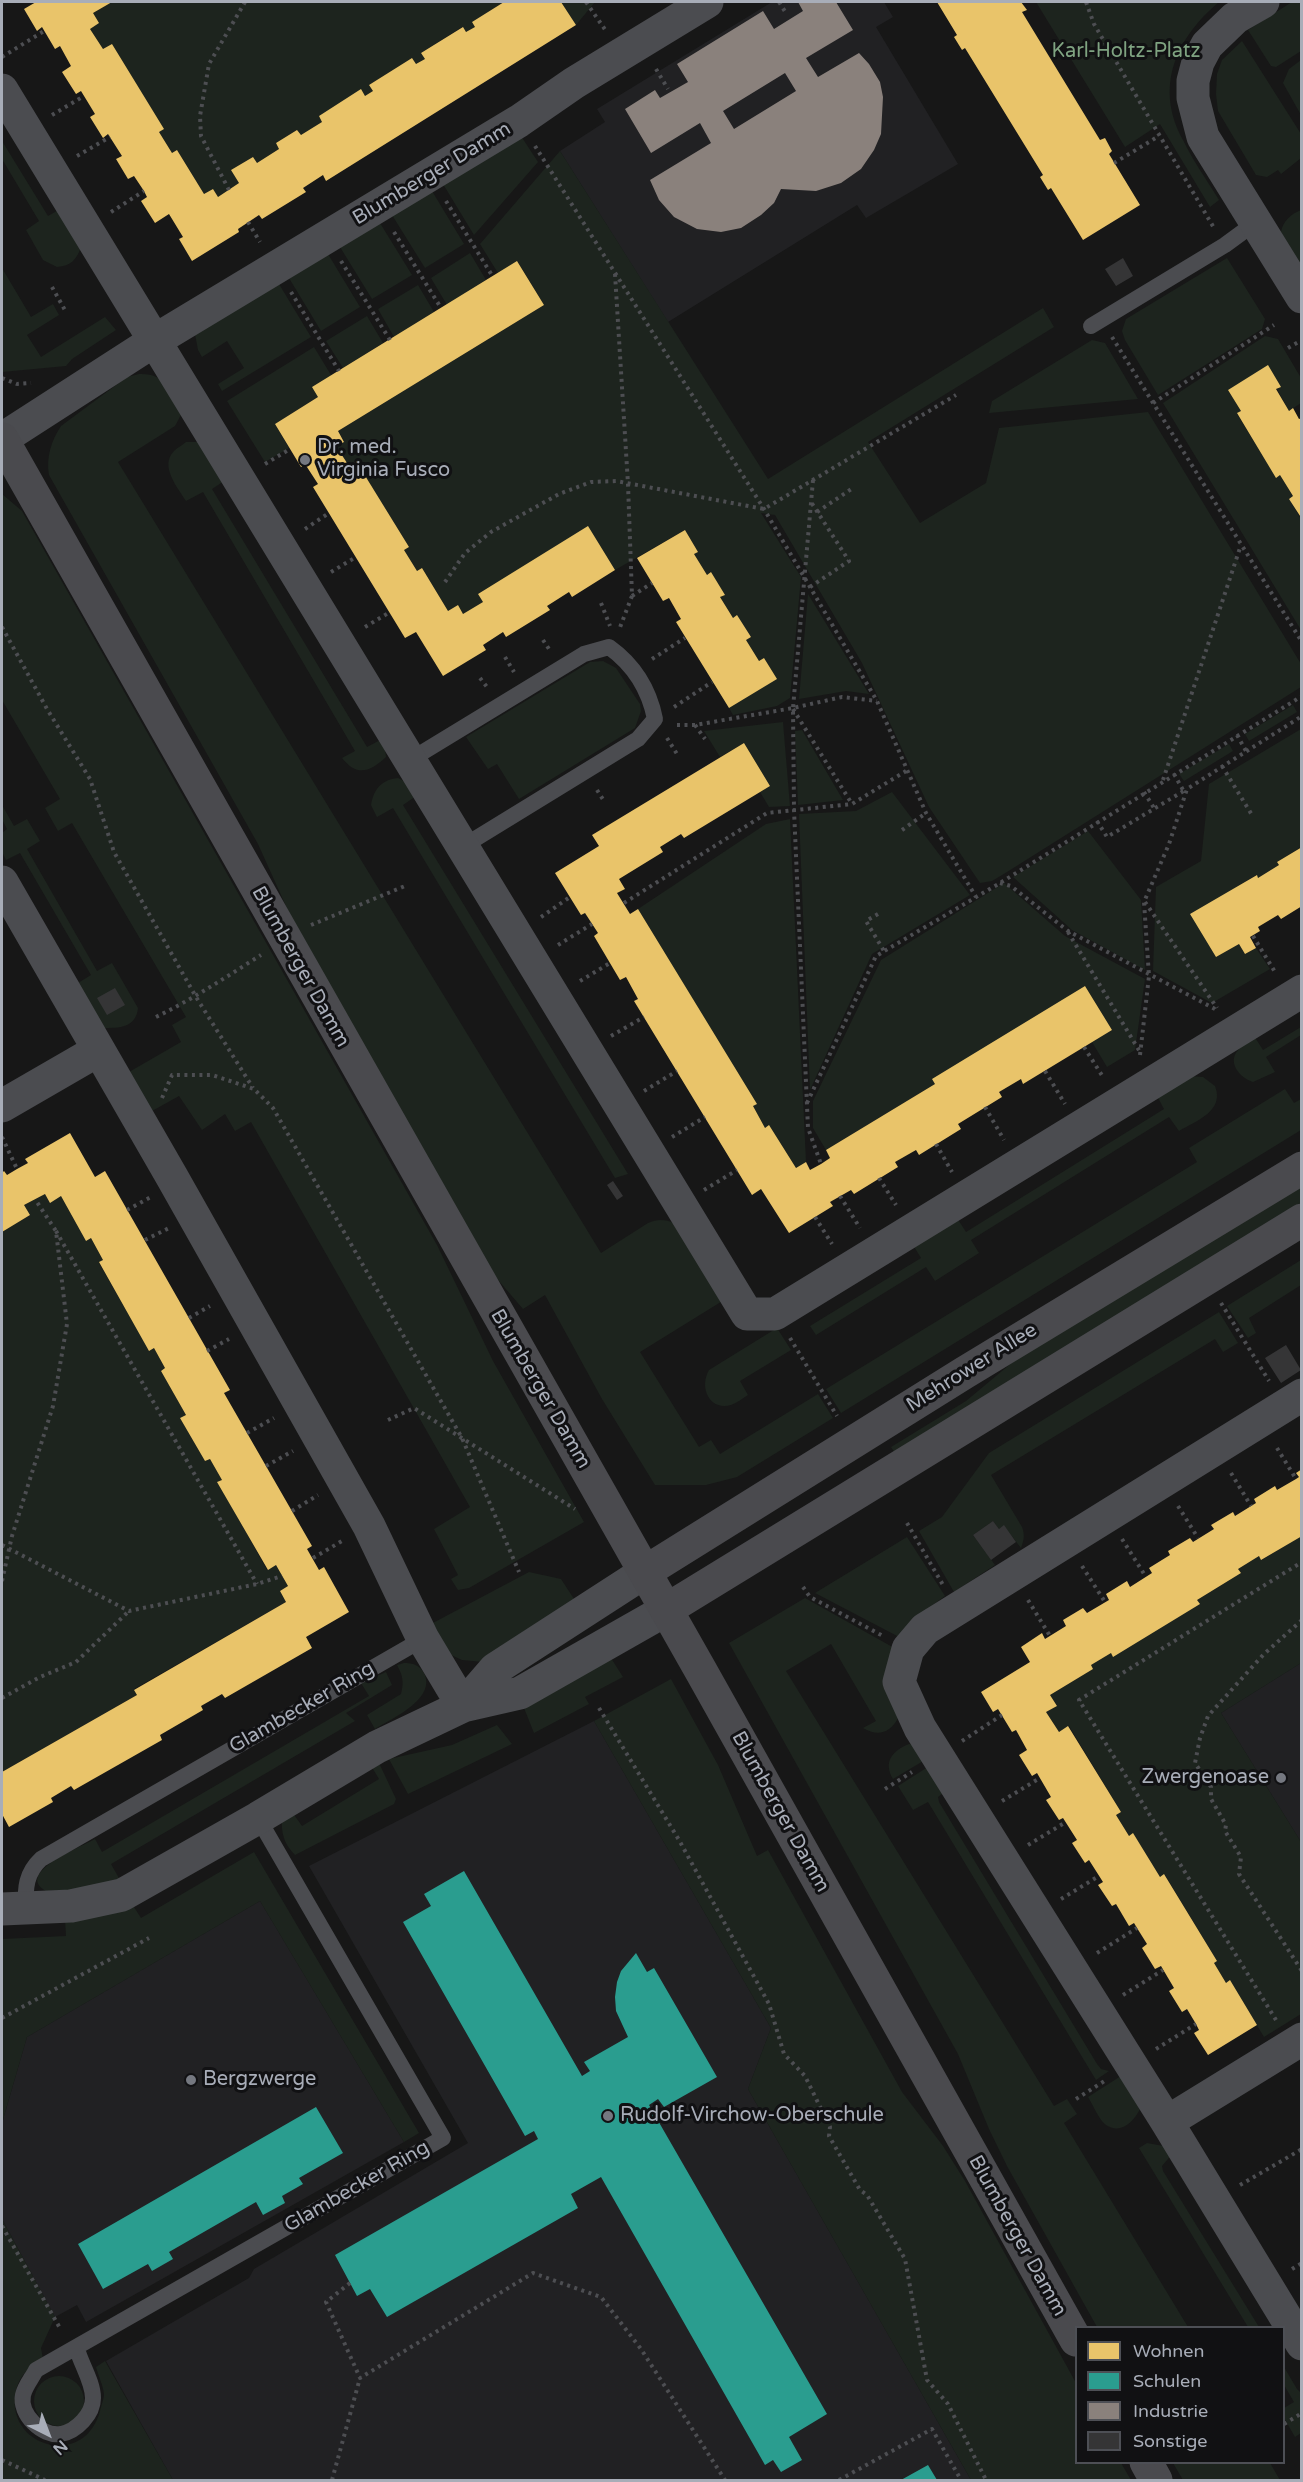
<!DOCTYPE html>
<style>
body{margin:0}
#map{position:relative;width:1303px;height:2482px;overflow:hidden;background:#171717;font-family:"Varela Round",sans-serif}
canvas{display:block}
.frame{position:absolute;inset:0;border:3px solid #a8adb8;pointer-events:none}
.legend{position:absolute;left:1075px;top:2326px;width:210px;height:138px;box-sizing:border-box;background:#111113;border:2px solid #4d4f55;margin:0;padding:8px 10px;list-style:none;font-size:18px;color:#a8adb8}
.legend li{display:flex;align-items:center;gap:12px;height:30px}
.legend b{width:30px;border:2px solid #4d4f55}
.north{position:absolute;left:18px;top:2404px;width:60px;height:60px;-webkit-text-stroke:4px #111113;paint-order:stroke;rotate:138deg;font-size:16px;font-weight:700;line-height:24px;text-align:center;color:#a8adb8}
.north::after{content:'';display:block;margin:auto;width:21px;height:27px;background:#a8adb8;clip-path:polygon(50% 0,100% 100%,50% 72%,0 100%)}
</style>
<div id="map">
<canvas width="1303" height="2482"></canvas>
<div class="frame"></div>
<ul class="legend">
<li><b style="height:16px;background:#e9c46a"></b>Wohnen</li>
<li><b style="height:16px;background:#2a9d8f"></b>Schulen</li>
<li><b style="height:16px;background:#8a817c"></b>Industrie</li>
<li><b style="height:16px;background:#353536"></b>Sonstige</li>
</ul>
<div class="north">N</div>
</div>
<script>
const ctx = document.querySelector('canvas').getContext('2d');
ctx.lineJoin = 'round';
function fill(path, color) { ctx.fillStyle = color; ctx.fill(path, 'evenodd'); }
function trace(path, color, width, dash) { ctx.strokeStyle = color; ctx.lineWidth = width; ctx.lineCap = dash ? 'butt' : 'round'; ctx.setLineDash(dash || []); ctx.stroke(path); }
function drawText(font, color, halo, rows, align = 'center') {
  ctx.font = font + ' "Varela Round",sans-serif'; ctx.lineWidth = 6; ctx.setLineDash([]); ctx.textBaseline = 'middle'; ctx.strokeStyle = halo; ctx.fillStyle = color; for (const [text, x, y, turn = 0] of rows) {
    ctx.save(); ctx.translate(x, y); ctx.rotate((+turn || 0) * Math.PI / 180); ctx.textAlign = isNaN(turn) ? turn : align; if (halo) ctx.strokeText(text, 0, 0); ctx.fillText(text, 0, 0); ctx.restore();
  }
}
fill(new Path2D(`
 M772 2H884L893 17 876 27 958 164 866 218 857 205 668 322 560 151 605 122 597 109Z
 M1301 1663V1842L1221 1713Z
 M594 1721 771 2028 748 2089 971 2480H173L106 2361 249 2278 254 2269 468 2143 309 1866Z
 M260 1901 404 2142 86 2322 77 2305 55 2317 2 2219V2123L27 2037Z`), '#212123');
fill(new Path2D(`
 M112 2H504L472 22 475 27 466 32 462 27 421 53 425 59 416 64 412 58 369 85 373 91 365 96 361 90 319 116 322 122 301 135 297 130 276 143 279 149 257 163 253 157 232 170 239 183 218 197 213 189 204 194 177 150 172 153 159 132 163 129 112 44 103 49 90 29 93 13Z
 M561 2H595L576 25Z
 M1036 2H1219C1176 38 1154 87 1183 140 1193 161 1207 180 1219 200L1210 207 1160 124 1125 147Z
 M1292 2H1301V51L1276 67 1271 66 1248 30Z
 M1242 41 1301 134V158L1281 174 1278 170 1267 177 1256 175 1218 111 1216 94 1217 74 1222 60Z
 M1301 60V115L1283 83 1289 69Z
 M521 136 538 162 474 235 443 184Z
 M2 141 48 216 62 208 81 247C77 259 71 266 57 267L43 260 26 230 39 221 2 159Z
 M560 151 768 479 1043 308 1054 327 868 442 920 523 986 483 999 428 1148 412 1301 664V687L1007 872 992 881 980 883 929 807 862 663 775 515 761 513 801 577 790 698 777 706 733 715 729 708 776 679 764 658 759 661 746 640 751 637 737 616 733 618 720 597 724 595 711 572 707 575 694 554 698 552 685 530 615 570 588 527 478 594 483 602 463 614 458 605 448 611 422 568 417 571 404 550 409 547 356 462 349 466 336 446 344 441 338 431 544 305 518 262 498 273 480 244Z
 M432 191 464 244 425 268 392 215Z
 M1301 210V273L1281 232C1283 221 1291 214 1301 210Z
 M380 223 412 275 372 299 340 247Z
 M470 253 486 280 447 305 431 278Z
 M328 254 360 307 321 331 289 278Z
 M1227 258 1265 319 1262 329 1158 395 1125 340 1122 331 1126 319Z
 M2 268 31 317 53 304 59 315 27 335 41 357 105 317 116 330 72 359 66 366 2 372Z
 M279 284 311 337 222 391 218 384 244 368 227 341 202 357 198 350 195 334Z
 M418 285 434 312 394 337 378 309Z
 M367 316 383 343 343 368 326 341Z
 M1265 336 1278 339 1301 378V403L1289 411 1277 389 1280 387 1268 366 1228 390 1241 411 1237 414 1276 477 1280 475 1293 496 1289 499 1301 519V630L1163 403Z
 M1092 340 1105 343 1138 399 989 413 992 401Z
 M314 347 331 375 318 397 275 424 289 448 265 462 227 401Z
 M139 374C167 373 169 392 182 413L175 426 118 462 601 1253 648 1223C657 1219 665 1219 674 1223L724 1300 640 1352 699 1447 711 1440 720 1454 818 1394 833 1418 737 1477 706 1485H655L602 1399 545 1295 523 1309 493 1274 309 957 258 844 49 475C46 458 51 441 61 426L127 377Z
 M186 442H200L227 479 212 489 367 747 384 738 386 757C370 772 357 777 342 758L355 751 203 492 186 501C178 488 159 466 174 451 178 447 183 445 186 442Z
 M2 494 22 511 437 1245 493 1361 584 1522 469 1588 458 1590 451 1579 458 1575 434 1529 470 1507 251 1122 235 1131 225 1114 202 1130 179 1096 152 1111 129 1072 181 1042 172 1025 186 1017 72 823 58 831 45 808 60 799 2 700Z
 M808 594 869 694 846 691 799 699Z
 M603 661 616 668 640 704 641 711 635 728 519 799 497 764 488 769 466 737 590 662Z
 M1293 705 1297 712 1249 741 1245 734Z
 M783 722 790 806 769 807 760 792 770 786 744 743 720 757 704 731Z
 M1301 729V847L1277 862 1279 865 1258 878 1256 875 1191 915 1216 957 1239 944 1245 954 1256 948 1270 969 1212 1003 1153 971 1156 887 1201 861 1209 784Z
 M802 730 843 800 798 805 795 731Z
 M1229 744 1233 751 1184 781 1179 774Z
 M398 778 409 784 419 794 403 805 628 1174 615 1178 393 808 377 817 371 805C374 789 381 780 398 778Z
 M892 792 970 895 872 954 810 1090 799 814 856 811Z
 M2 805 14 826 27 819 40 841 27 849 97 971 112 963 138 1008C136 1028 119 1028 103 1028L78 983 91 975 20 853 6 860 2 852V833L7 829 2 819Z
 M790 819 806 1162 796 1168 769 1126 765 1128 753 1106 756 1104 638 909 766 824Z
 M1088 831 1141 900 1145 970 1072 930 1013 877Z
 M1004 883 1065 936 1145 979 1135 1050 1107 1067 1092 1042 1112 1030 1085 986 935 1084 826 1150 813 1128V1101L881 960Z
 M1301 1027V1035L1266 1057 1275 1072 1253 1082C1240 1078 1226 1062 1239 1049 1243 1044 1249 1040 1254 1036L1263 1050Z
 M1189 1076 1203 1077 1215 1086C1225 1111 1196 1121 1179 1131L1169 1117 971 1240 979 1253 935 1281 926 1267 816 1335 810 1326 921 1258 913 1245 957 1218 966 1232 1164 1109 1157 1096Z
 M1285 1089 1294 1103 1301 1099V1130L841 1413 826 1389 1197 1162 1189 1148Z
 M1301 1181V1202L1279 1220 896 1455 891 1447 966 1401 1020 1356Z
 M45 1194 50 1202 61 1196 86 1241 91 1238 103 1260 99 1263 149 1350 154 1348 165 1368 161 1371 186 1415 180 1418 205 1461 210 1459 222 1480 218 1482 267 1570 276 1565 288 1586 280 1591 286 1602 134 1689 137 1695 2 1772V1232L30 1215 24 1205Z
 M1301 1260V1285L1249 1318 1256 1333 1248 1338 1227 1306Z
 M1219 1312 1238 1343 1223 1352 1215 1339 991 1475 1022 1527C1025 1535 1024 1540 1021 1548L1004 1526 999 1529 993 1521 973 1535 995 1565 954 1592 919 1531 942 1517 989 1453Z
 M777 1328 791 1350 740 1381 748 1395C743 1398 737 1403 731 1405 709 1411 699 1387 709 1370Z
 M1301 1536V1663L1221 1713 1301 1842V2014L1264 2037 1230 1981 1226 1983 1214 1963 1217 1961 1165 1875 1160 1877 1133 1834 1129 1836 1116 1815 1121 1812 1069 1726 1059 1732 1046 1712 1057 1706 1050 1695 1093 1669 1091 1665 1111 1653 1113 1656 1199 1604 1197 1600 1241 1573 1238 1569 1259 1556 1262 1560Z
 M907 1537 945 1596 915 1618 901 1638 815 1593Z
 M529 1572 561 1579 576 1602 483 1662 462 1660 449 1654 431 1624Z
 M805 1598 896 1649 898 1718C890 1733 878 1737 863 1728L876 1721 831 1644 786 1671 1054 2106 1067 2099 1077 2114 1064 2123 1188 2327H1097L1007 2166 989 2129 958 2054 729 1643Z
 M609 1655 623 1677 585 1697 589 1704 534 1733 524 1708Z
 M404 1663C413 1663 419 1665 424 1673 437 1699 391 1719 375 1729L367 1715 401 1694C404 1682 403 1676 397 1665Z
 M386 1672 392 1685 346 1713 355 1721 111 1864 120 1880 99 1889 46 1891C14 1873 81 1847 95 1839L102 1852 369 1696 361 1683Z
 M671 1679 718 1765 757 1856 768 1850 902 2092 943 2146 965 2181 1076 2383V2462L1121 2463 1131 2480H971L748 2089 771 2028 594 1721Z
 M497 1725 512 1744 408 1794 389 1759 452 1745Z
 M909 1744 918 1745 930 1757 893 1779C883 1762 892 1751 909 1744Z
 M379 1763 396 1799 394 1804 295 1855C284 1844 281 1833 282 1818L292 1812 302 1826 379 1779 370 1764Z
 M934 1763 950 1788 938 1797 939 1802 1097 2064 1101 2069 1109 2071 1096 2080 928 1802 913 1810 898 1786Z
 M254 1852 419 2133 404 2142 260 1901 27 2037 2 2123V1939L66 1936 65 1919 132 1904 141 1918Z
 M1124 2074 1140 2109C1134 2121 1121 2135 1106 2125 1099 2120 1093 2105 1088 2097Z
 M1147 2143 1169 2147 1173 2153 1162 2166 1163 2171 1259 2327H1248L1139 2148Z
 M2 2219 55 2317 41 2348 43 2359C27 2368 17 2378 15 2397 9 2447 84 2469 100 2411 101 2406 104 2399 104 2394 103 2385 98 2375 96 2367L105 2361 173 2480H2Z
 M1284 2367 1297 2389 1301 2393V2433L1295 2437 1284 2418V2408L1294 2402 1284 2385Z
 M34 2401a25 25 0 1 1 50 0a25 25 0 1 1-50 0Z
 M1173 2463H1270L1280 2480H1183Z`), '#1d241e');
fill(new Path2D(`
 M36 2H112L93 13 99 23 90 29 103 49 112 44 164 129 159 132 172 153 177 150 204 194 213 189 218 197 239 183 231 170 253 157 257 163 279 149 276 143 297 130 301 135 322 122 319 116 361 89 365 96 373 91 369 85 412 58 416 64 425 59 421 53 463 27 466 32 475 27 472 22 504 2H561L576 25 326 181 323 175 303 188 306 192 262 219 259 215 238 229 239 232 192 261 179 239 183 237 169 214 155 223 141 201 147 197 144 191 134 176 128 179 116 159 122 156 108 134 103 138 90 117 95 114 81 91 76 94 62 72 71 66 60 46 55 49 42 27 37 31 24 9Z
 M937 2H1021L1027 10 1022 12 1100 140 1105 138 1112 151 1109 154 1140 205 1083 240 1051 188 1048 190 1040 177 1043 175 965 48 962 50 954 37 957 35Z
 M517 261 544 305 338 431 344 442 336 446 349 466 356 461 409 547 404 550 417 571 422 568 448 611 458 605 463 614 483 602 478 594 588 526 615 570 572 597 569 592 547 606 550 610 506 637 503 632 483 645 486 650 443 676 416 632 405 638 313 487 318 484 305 464 301 467 275 424 318 397 312 387Z
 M1268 365 1281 387 1276 389 1289 411 1293 408 1299 419 1302 418V519L1289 499 1293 496 1280 475 1276 478 1237 413 1241 411 1228 390Z
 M685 530 698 552 694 554 707 575 711 572 725 595 720 597 733 618 737 615 751 637 746 640 759 661 764 658 777 679 729 708 676 622 681 619 669 598 663 601 637 558Z
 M744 743 770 786 684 838 681 834 660 847 663 852 619 879 625 889 617 893 630 914 638 909 757 1104 753 1106 765 1128 769 1125 796 1168 806 1162 810 1170 821 1164 830 1158 826 1150 935 1084 932 1079 1085 986 1112 1030 1023 1084 1021 1079 999 1092 1002 1097 958 1124 961 1129 919 1155 916 1150 895 1162 898 1167 854 1194 851 1190 830 1202 833 1206 789 1233 761 1189 752 1195 634 1001 638 999 626 977 620 980 594 936 598 933 585 913 581 915 555 873 599 846 592 835Z
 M1302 847V906L1281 919 1278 915 1258 927 1260 931 1250 937 1256 948 1245 954 1239 944 1216 957 1190 914 1257 875 1258 878 1279 865 1277 862Z
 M70 1133 95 1177 105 1171 230 1390 224 1393 312 1546 307 1549 319 1570 324 1567 349 1612 306 1637 312 1648 225 1698 222 1694 201 1706 203 1710 160 1735 162 1740 74 1790 71 1786 51 1798 53 1802 9 1827 2 1814V1772L137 1695 134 1690 286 1602 280 1591 288 1586 276 1565 268 1570 217 1482 222 1480 210 1459 205 1461 180 1418 186 1415 161 1371 165 1368 154 1348 149 1351 99 1262 103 1260 91 1238 86 1241 61 1196 50 1203 45 1194 24 1205 30 1215 2 1232V1173L4 1171 7 1175 17 1169 28 1163 25 1159Z
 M1302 1469V1536L1261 1560 1259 1556 1238 1569 1241 1573 1197 1600 1200 1604 1113 1657 1111 1653 1091 1665 1093 1669 1050 1695 1057 1706 1046 1712 1059 1732 1068 1726 1121 1812 1116 1815 1129 1836 1133 1833 1160 1877 1164 1874 1217 1961 1214 1963 1226 1983 1230 1980 1257 2025 1208 2055 1194 2033 1199 2030 1196 2024 1187 2009 1182 2012 1169 1991 1174 1988 1161 1966 1155 1969 1142 1948 1147 1944 1137 1928 1134 1923 1129 1926 1116 1904 1112 1906 1098 1885 1103 1882 1089 1860 1085 1863 1072 1843 1077 1840 1063 1818 1059 1820 1046 1800 1051 1797 1037 1773 1032 1776 1019 1755 1027 1750 1016 1730 1012 1732 998 1709 993 1712 981 1692 1030 1662 1021 1647 1042 1633 1045 1639 1066 1626 1063 1620 1083 1608 1087 1613 1109 1600 1106 1594 1127 1581 1130 1587 1152 1573 1149 1568 1170 1555 1168 1551 1190 1538 1193 1542 1214 1529 1211 1525 1233 1512 1235 1516 1256 1503 1254 1499 1275 1486 1277 1490 1296 1479 1299 1477 1296 1473Z`), '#e9c46a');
fill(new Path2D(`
 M464 1871 582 2076 590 2071 584 2062 628 2037 616 2011 615 1997 617 1982 621 1971 636 1953 647 1972 654 1968 717 2077 664 2107 658 2099 649 2105 827 2414 789 2437 802 2460 781 2472 773 2460 765 2465 601 2177 571 2194 578 2208 387 2317 370 2289 357 2296 335 2255 538 2139 534 2131 525 2136 403 1922 431 1906 424 1894Z
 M316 2107 343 2153 299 2178 303 2184 282 2196 285 2203 263 2215 256 2202 169 2252 173 2259 152 2271 148 2264 103 2289 78 2244Z
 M928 2465 937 2480H901Z`), '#2a9d8f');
fill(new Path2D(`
 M798 2H836L853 30 806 58 818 77 859 53 869 64 880 82 883 97 881 134 874 150 861 169 841 183 816 191 781 189 774 203 761 215 741 228 721 232 697 229 674 217 659 200 650 180 711 143 700 123 651 153 625 109 655 90 660 98 688 82 677 64 763 11 774 29 803 11ZM785 73 796 91 734 129 723 111Z`), '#8a817c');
fill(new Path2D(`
 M1123 258 1133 276 1116 286 1105 269Z
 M115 988 125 1005 107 1015 97 998Z
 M613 1181 623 1196 617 1200 607 1185Z
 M1286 1345 1301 1370 1281 1383 1265 1358Z
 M993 1521 999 1529 1004 1525 1016 1542 991 1560 973 1535Z`), '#353536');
trace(new Path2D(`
 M586 2 606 31
 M779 2 786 13
 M1086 2 1094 24 1214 228
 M2 57 44 31
 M656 69 668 89
 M52 115 84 96
 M535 146 764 509 810 587 877 701 926 813 976 897
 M77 156 110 137
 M1114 163 1159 136
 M229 190 201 136 200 116 209 64 245 2
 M446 201 493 277
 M111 212 144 191
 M248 222 260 242
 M394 232 441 308
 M341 261 390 340
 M615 274 628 484 632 596 619 630
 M52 287 66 312
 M291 292 339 371
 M1112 337 1302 642
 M1288 348 1302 340
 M2 378 17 384 31 383
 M1153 403 1274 325
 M265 464 290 449
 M813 480 793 708 794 810 808 1128 821 1164
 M817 512 853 488
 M305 529 329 513
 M331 572 356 557
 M445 582 465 553 491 532 559 494 591 482 616 481 764 509 956 395
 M810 587 849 561 811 502
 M632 596 652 583
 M601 603 610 626
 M2 627 47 709 90 779 114 852 196 997 253 1088
 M365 627 390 612
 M543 640 549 649
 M505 657 514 672
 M652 659 685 638
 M480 678 487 687
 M674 707 712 682
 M793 709 852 804
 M677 725H695L793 708 842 697 877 701
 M695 725 705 739
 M1237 735 1246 751
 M667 738 677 754
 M1222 766 1252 815
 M1174 774 1183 790
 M1163 780 1241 545
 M597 790 604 801
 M1144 792 1154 808
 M1097 821 1107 837 1187 789
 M902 830 926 813
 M1000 883 1011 886 1068 931 1215 1009
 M1145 902 1217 1008
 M624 903 767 813 852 804 906 771
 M878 914 866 921 884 951
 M541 917 570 897
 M311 925 405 886
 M1068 932 1140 1052
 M1253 936 1275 972
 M558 945 592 924
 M580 981 610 963
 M156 1017C193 999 226 977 261 955
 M611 1036 644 1017
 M1084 1047 1103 1077
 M1140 1055 1149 976 1144 902 1169 844 1187 789 1302 716
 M1045 1071 1065 1104
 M644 1091 677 1071
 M162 1098 172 1075H212L254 1089 273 1108 462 1438 519 1572
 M807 1103 876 956 1000 883 1302 696
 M985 1107 1004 1140
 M2 1137 17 1169
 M672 1137 705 1117
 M936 1144 952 1172
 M879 1178 896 1205
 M704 1190 737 1170
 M840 1196 860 1228
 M127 1210 151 1197
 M815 1217 832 1244
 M56 1231 257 1584
 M145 1240 169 1228
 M1221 1303 1269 1381
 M189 1318 210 1306
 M790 1338 837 1416
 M207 1351 229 1339
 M388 1420 414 1408 575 1509
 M247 1433 274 1418
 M1277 1448 1296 1479
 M266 1466 293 1451
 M1231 1473 1251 1506
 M1178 1506 1198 1538
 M292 1511 318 1495
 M907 1523 943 1585
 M1122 1539 1146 1577
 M2 1545 129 1611 257 1584 282 1576
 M313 1558 342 1541
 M1082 1566 1105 1602
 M2 1581 12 1536 53 1406 67 1324 56 1231 35 1199
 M803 1587 810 1597 883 1636
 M1028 1600 1050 1636
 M1302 1620 1263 1655 1208 1716 1200 1738 1195 1763 1211 1787V1799L1226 1825 1225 1831 1241 1857 1239 1874 1302 1971
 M2 1698 40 1677 76 1662 129 1611
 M599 1708 679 1840 769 2004 784 2054 805 2076 830 2127 829 2136 860 2190 867 2195 905 2259 927 2380 948 2404 986 2480
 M962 1741 1002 1715
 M885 1789 912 1772
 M1002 1801 1040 1778
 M1028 1845 1066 1822
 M1061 1899 1099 1876
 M1097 1953 1137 1928
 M1123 1995 1163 1970
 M2 2018 149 1938
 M1276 2020 1079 1700 1302 1562
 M1156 2049 1196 2024
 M1076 2099 1106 2080
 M1240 2185 1302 2149
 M2 2226 61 2330
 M1292 2269 1302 2263
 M350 2283 326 2302 360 2378 533 2273 601 2297 641 2349 725 2480
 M1284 2424 1302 2413
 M2 2460 45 2480
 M332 2480 360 2378
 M839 2480 932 2429 961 2480`), '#4d4e52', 4, [3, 4.5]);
trace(new Path2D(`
 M1091 326 1225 245 1255 223
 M410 760 584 654 609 647C634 665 649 689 655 719L638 739 462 847
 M26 1907C25 1888 26 1873 41 1859L423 1639
 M77 2349C81 2364 93 2382 93 2398 93 2414 77 2431 61 2434 42 2437 19 2414 23 2395 25 2386 32 2378 36 2370L443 2138 258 1818`), '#4b4c50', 16);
trace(new Path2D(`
 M1263 2 1235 18 1207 45 1198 62 1193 81V98L1203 137 1302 297
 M2 90 747 1314H775L1302 991
 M2 439 154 341 519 121 574 83 707 2
 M2 882 172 1177 369 1526 423 1639 463 1706
 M2 1106 97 1051
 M1302 1395 925 1629 908 1649 899 1682 920 1728 1167 2122 1302 2344
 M463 1706 495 1669 645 1572
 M2 1909 71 1906 122 1895 258 1818 377 1747 463 1706 520 1693 666 1610
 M1167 2122 1302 2039`), '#4b4c50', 33);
trace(new Path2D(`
 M2 439 701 1671 1076 2340
 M645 1572 964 1373 1302 1168
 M666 1610 1302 1220
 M1146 2462 1156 2480`), '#4a4a4e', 33);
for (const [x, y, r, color] of [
 [305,460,6,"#757880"],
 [1281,1778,6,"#757880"],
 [191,2080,6,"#757880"],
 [608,2116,6,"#757880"]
]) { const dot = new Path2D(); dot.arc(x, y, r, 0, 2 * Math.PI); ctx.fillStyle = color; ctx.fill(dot); trace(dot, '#111113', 2); }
drawText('20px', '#7fa381', '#111113', [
 ["Karl-Holtz-Platz",1126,52]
]);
drawText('20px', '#a8adb8', '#111113', [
 ["Blumberger Damm",432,174,-31],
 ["Blumberger Damm",300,967,61],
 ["Mehrower Allee",972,1368,-32],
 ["Blumberger Damm",540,1389,60],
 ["Glambecker Ring",302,1708,-30],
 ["Blumberger Damm",780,1812,61],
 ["Glambecker Ring",357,2187,-30],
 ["Blumberger Damm",1017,2236,61]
]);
drawText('20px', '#a8adb8', '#111113', [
 ["Dr. med.",317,448],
 ["Virginia Fusco",317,471],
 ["Zwergenoase",1269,1778,"right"],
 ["Bergzwerge",203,2080],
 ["Rudolf-Virchow-Oberschule",620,2116]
], 'left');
</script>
